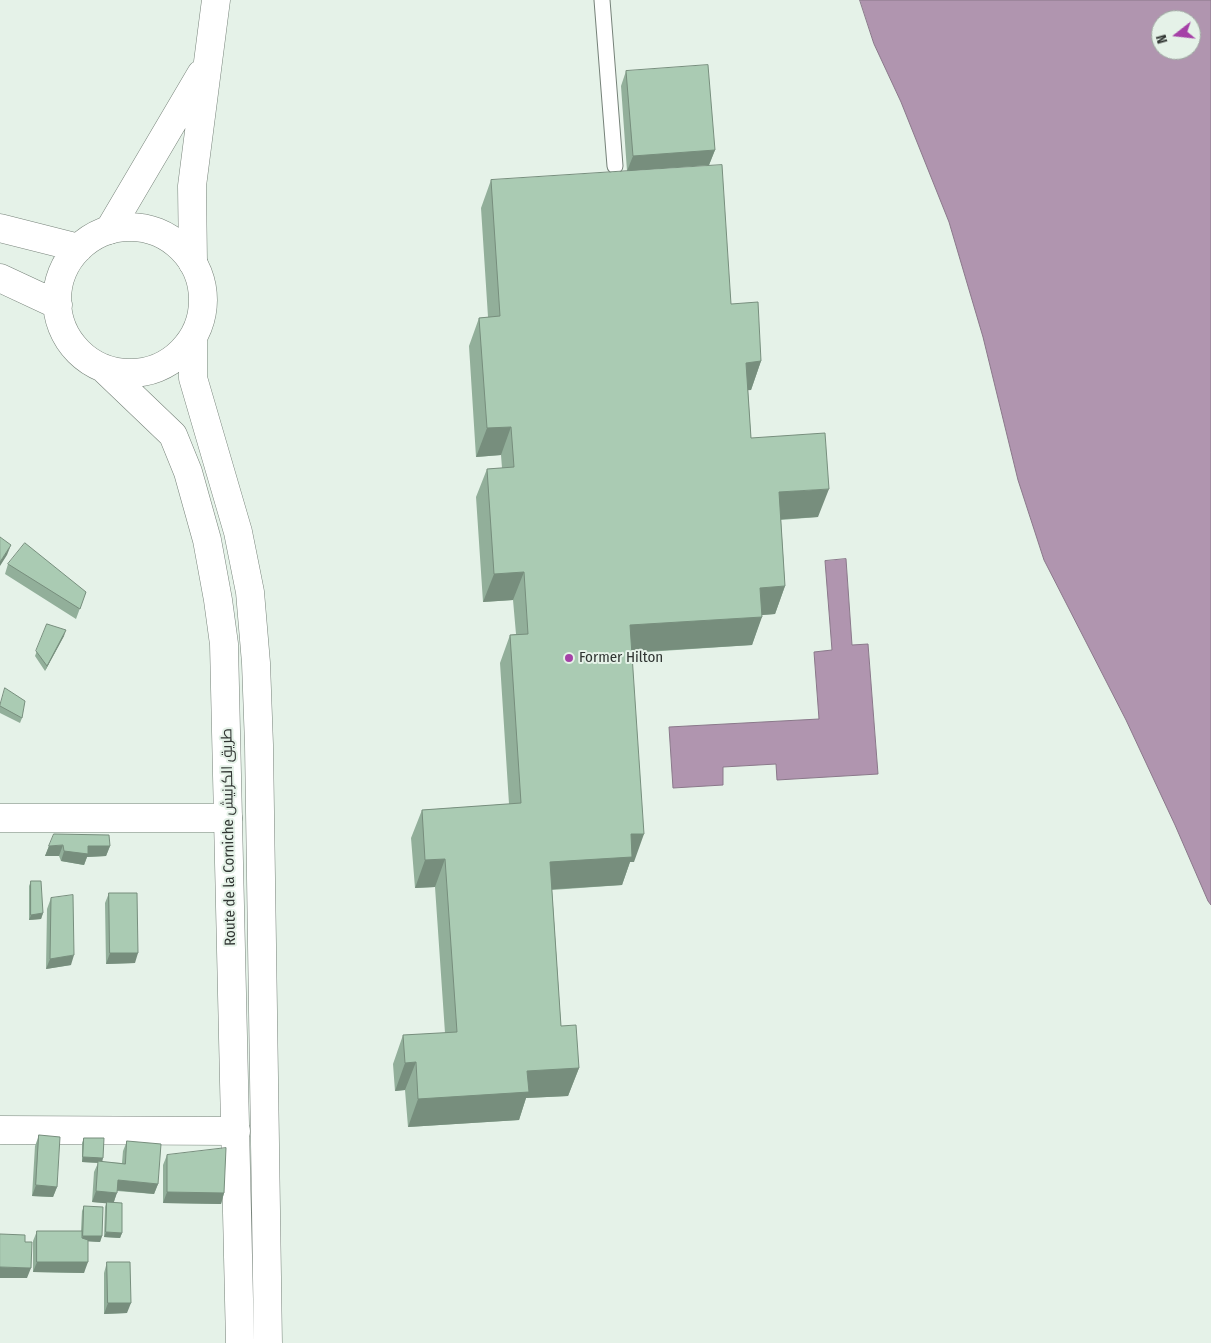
<!DOCTYPE html>
<meta charset="utf-8">
<style>
body{margin:0}
#map{position:relative;width:1211px;height:1343px;overflow:hidden;background:#e5f2e8;font-family:"Fira Sans Condensed",sans-serif}
canvas{display:block}
.north{position:absolute;left:1151px;top:10px;width:50px;height:50px;box-sizing:border-box;background:#e5f2e8;border:1px solid #9da7a0;border-radius:50%;rotate:254deg;font-size:14px;font-weight:700;line-height:20px;text-align:center;color:#313633}
.north::after{content:'';display:block;margin:auto;width:18px;height:22px;background:#a541a7;clip-path:polygon(50% 0,100% 100%,50% 72%,0 100%)}
</style>
<div id="map">
<canvas width="1211" height="1343"></canvas>
<div class="north">N</div>
</div>
<script>
const ctx = document.querySelector('canvas').getContext('2d');
ctx.lineJoin = 'round';
function fill(path, color) { ctx.fillStyle = color; ctx.fill(path, 'evenodd'); }
function trace(path, color, width, dash) { ctx.strokeStyle = color; ctx.lineWidth = width; ctx.lineCap = dash ? 'butt' : 'round'; ctx.setLineDash(dash || []); ctx.stroke(path); }
function drawText(font, color, halo, rows, align = 'center') {
  ctx.font = font + ' "Fira Sans Condensed",Cairo,sans-serif'; ctx.lineWidth = 4; ctx.setLineDash([]); ctx.textBaseline = 'middle'; ctx.strokeStyle = halo; ctx.fillStyle = color; for (const [text, x, y, turn = 0] of rows) {
    ctx.save(); ctx.translate(x, y); ctx.rotate((+turn || 0) * Math.PI / 180); ctx.textAlign = isNaN(turn) ? turn : align; if (halo) ctx.strokeText(text, 0, 0); ctx.fillText(text, 0, 0); ctx.restore();
  }
}
const water = new Path2D(`
 M860 0H1211V905L1208 901 1175 825 1126 720 1044 560 1018 480 983 337 949 222 901 102 874 44ZM1161 20H1191V50H1161Z
 M846 559 852 645 868 644 878 774 777 780 776 764 723 767V785L673 788 669 727 819 719 814 652 832 650 825 561Z`);
fill(water, '#b095af');
trace(water, '#8a788a', 1);
const service = new Path2D(`
 M602 0 615 166`);
const minor = new Path2D(`
 M109 230 201 74
 M193 263 192 186 216 0
 M0 818H228
 M0 1130 236 1131`);
const tertiary = new Path2D(`
 M57 300a73 73 0 1 1 146 0a73 73 0 1 1-146 0Z
 M0 228 79 248
 M0 278 58 305
 M193 338V378L238 532 250 592 256 663 259 745 268 1343
 M103 368 173 435 188 472 207 540 218 600 224 644 240 1343`);
trace(service, '#768279', 17);
trace(minor, '#768279', 29);
trace(tertiary, '#768279', 29);
trace(service, '#fff', 15);
trace(minor, '#fff', 28);
trace(tertiary, '#fff', 28);
fill(new Path2D(`
 M626 71 715 150 709 165 627 171 621 86Z
 M491 180 731 304 761 361 751 390H748L751 438 818 517 781 520 785 586 775 614 762 615 752 645 632 653 634 862H630L622 885 552 890 561 1026 579 1068 568 1096 526 1098 519 1120 408 1127 405 1090 395 1091 393 1064 403 1035 445 1033 435 887 415 888 411 838 422 810 509 804 500 663 510 635 516 634 513 600 483 602 476 497 487 469 502 468 501 455 476 457 469 346 479 318 488 317 481 208Z
 M8 564 86 592 76 619 5 574Z
 M47 624 64 636 45 671 35 656Z
 M0 704 22 718 20 723 0 713Z
 M49 846H110L106 856 87 857 84 865 61 861 59 856H45Z
 M31 881 43 913 41 919 29 920V886Z
 M109 893 135 963 106 964 105 903Z
 M51 898 71 965 46 969 47 909Z
 M39 1135 57 1187 53 1197 32 1196 35 1146Z
 M84 1138 102 1162 122 1163 123 1151 127 1141 158 1184 154 1194 117 1191 114 1202 122 1233 120 1238 104 1237 105 1207 106 1203 92 1202 94 1172 98 1163 82 1162V1143Z
 M167 1155 224 1193 221 1204 163 1203V1165Z
 M84 1206 102 1236 100 1242 88 1241 84 1273 33 1272V1241L37 1231H81L82 1211Z
 M107 1262 127 1313 104 1314V1273Z`), '#92af9a');
fill(new Path2D(`
 M715 150 709 165 627 171 633 156Z
 M761 361 751 390 736 391 746 363Z
 M511 427 501 455 476 457 487 428Z
 M829 489 818 517 769 520 779 492Z
 M11 545 7 555 0 566V562Z
 M524 572 513 600 483 602 494 574Z
 M785 586 775 614 750 616 760 588Z
 M762 617 752 645 620 653 630 625Z
 M66 630 64 636 45 671 47 666Z
 M631 834H644L634 862H630L622 885 540 890 550 862Z
 M63 845 59 856H45L49 846Z
 M88 846H110L106 856 87 857 84 865 61 861 64 851Z
 M445 859 435 887 415 888 425 860Z
 M43 913 41 919 29 920 31 915Z
 M110 953H138L135 963 106 964Z
 M74 955 71 965 46 969 50 959Z
 M416 1062 405 1090 395 1091 405 1063Z
 M579 1068 568 1096 526 1098 519 1120 408 1127 418 1099 527 1071Z
 M83 1157 103 1158 102 1163 82 1162Z
 M118 1180 158 1184 154 1194 114 1190Z
 M36 1185 57 1187 53 1197 32 1196Z
 M96 1191 117 1193 113 1204 92 1202Z
 M167 1192 224 1193 221 1204 163 1203Z
 M106 1232 122 1233 120 1238 104 1237Z
 M83 1236H102L100 1242 81 1241Z
 M37 1262H88L84 1273 33 1272Z
 M0 1267 31 1268 27 1278H0Z
 M108 1303H131L127 1313 104 1314Z`), '#778e7d');
const building = new Path2D(`
 M708 65 715 150 633 156 626 71Z
 M722 165 731 304 758 302 761 361 746 363 751 438 825 433 829 489 779 492 785 586 760 588 762 617 630 625 644 834H631L632 857 550 862 561 1026 576 1025 579 1068 527 1071 529 1092 418 1099 416 1062 405 1063 403 1035 457 1032 445 859 425 860 422 810 521 803 510 635 528 634 524 572 494 574 487 469 514 467 511 427 487 428 479 318 500 316 491 180Z
 M0 537 11 545 0 562Z
 M25 543 86 592 80 609 8 564Z
 M47 624 66 630 47 666 36 651Z
 M5 688 25 701 22 718 0 706Z
 M54 834 109 835 110 846H88V854L64 851 63 845 49 846Z
 M31 881H41L43 913 31 915Z
 M109 893H137L138 953H110Z
 M73 895 74 955 50 959 51 898Z
 M39 1135 60 1137 57 1187 36 1185Z
 M84 1138H104L103 1158 83 1157Z
 M127 1141 161 1144 158 1184 118 1180 117 1193 96 1191 98 1161 125 1164Z
 M226 1148 224 1193 167 1192V1155Z
 M107 1202 122 1203V1233L106 1232Z
 M84 1206 103 1207 102 1236H83Z
 M37 1231H82V1238L88 1240V1262H37Z
 M0 1234 25 1235V1242H32L31 1268 0 1267Z
 M107 1262H130L131 1303H108Z`);
fill(building, '#aacbb3');
trace(building, '#778e7d', 1);
for (const [x, y, r, color] of [
 [569,658,5,"#a541a7"]
]) { const dot = new Path2D(); dot.arc(x, y, r, 0, 2 * Math.PI); ctx.fillStyle = color; ctx.fill(dot); trace(dot, '#e5f2e8', 2); }
drawText('15px', '#313633', '#e5f2e8', [
 ["Former Hilton",579,658]
], 'left');
drawText('15px', '#313633', '#e5f2e8', [
 ["Route de la Corniche طريق الكرنيش",229,837,-91]
]);
</script>
